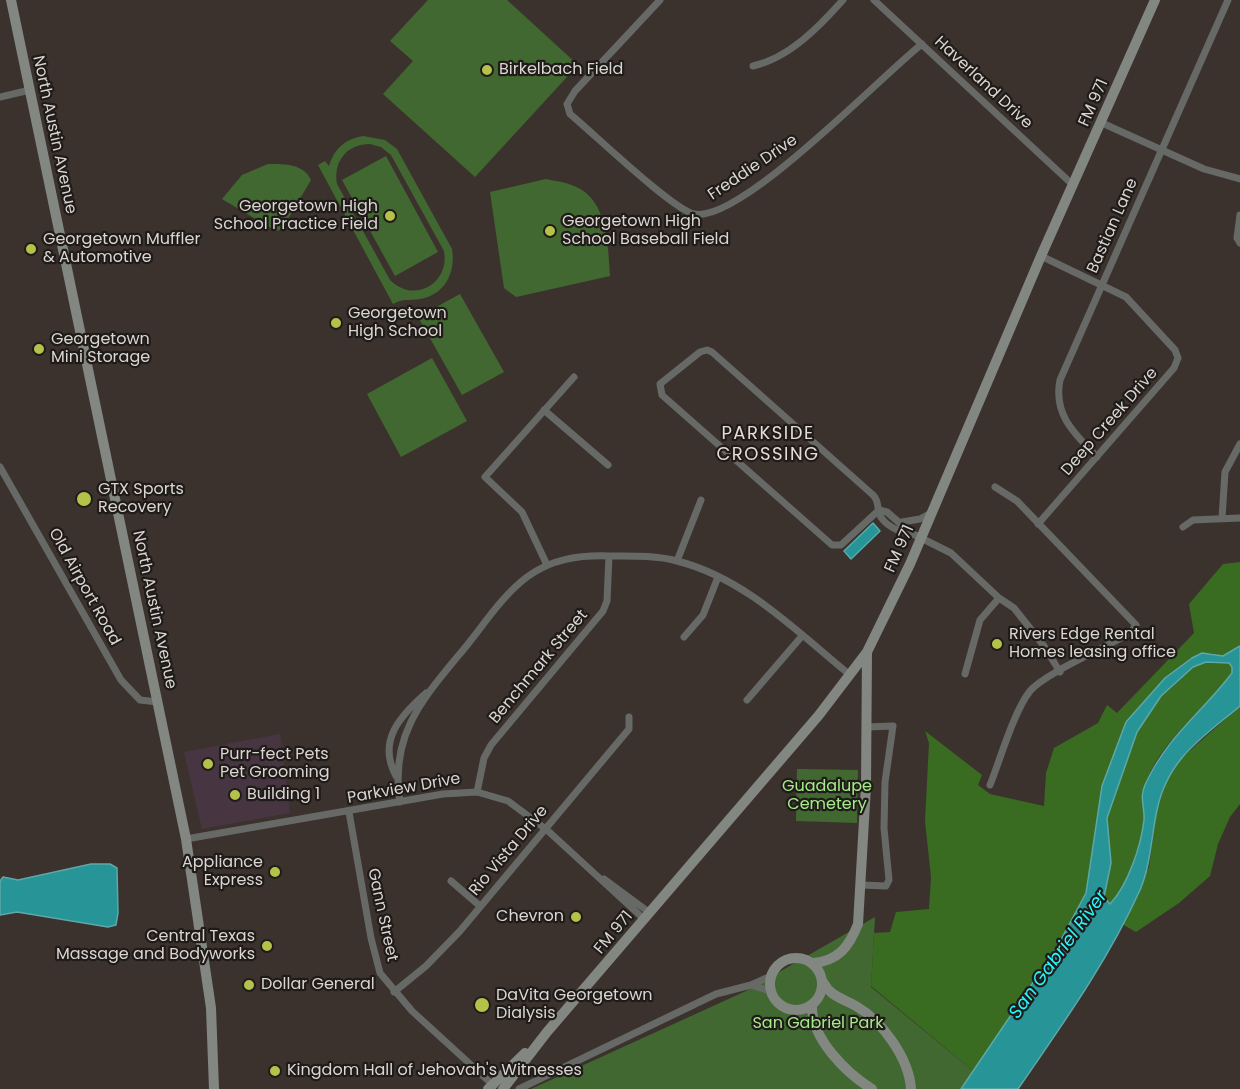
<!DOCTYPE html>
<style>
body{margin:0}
canvas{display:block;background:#3b322e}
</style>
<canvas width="1240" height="1089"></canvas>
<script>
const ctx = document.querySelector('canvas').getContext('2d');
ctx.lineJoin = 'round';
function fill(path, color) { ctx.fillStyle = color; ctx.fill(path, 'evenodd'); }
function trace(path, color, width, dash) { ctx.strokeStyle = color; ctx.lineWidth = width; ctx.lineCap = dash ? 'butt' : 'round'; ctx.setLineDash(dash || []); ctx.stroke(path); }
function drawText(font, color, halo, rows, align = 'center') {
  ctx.font = font + ' Poppins,sans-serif'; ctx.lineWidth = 4.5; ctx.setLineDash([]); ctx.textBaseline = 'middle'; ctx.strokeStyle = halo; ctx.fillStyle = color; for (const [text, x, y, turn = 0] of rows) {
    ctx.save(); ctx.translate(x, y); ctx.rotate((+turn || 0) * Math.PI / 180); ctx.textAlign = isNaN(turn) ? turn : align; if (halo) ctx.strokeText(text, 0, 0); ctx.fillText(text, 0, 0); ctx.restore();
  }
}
fill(new Path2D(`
 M280 734 290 813 202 829 184 752Z`), '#473642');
fill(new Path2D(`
 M428 0H507L578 65 475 177 383 94 413 61 390 41Z
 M363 136 385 140 397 149 452 249C456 272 445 295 420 299 409 301 403 298 393 304L318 165 325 161 329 166C334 149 345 139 363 136ZM370 144 381 147 391 155 444 251C450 284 414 304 390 280L337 184C333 161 347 144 370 144Z
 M386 156 438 252 395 276 342 180Z
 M268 164C285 164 304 164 311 180L282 229 276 231 222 199 242 175Z
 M546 179C555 181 565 182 574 186 608 199 608 246 610 276L516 297 504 288 490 192Z
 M460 294 504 372 462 395 418 317Z
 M432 358 467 421 401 457 367 394Z
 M797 769 858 770 857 823 796 821Z
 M875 917 871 987 973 1071 961 1089H531L746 991Z`), '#416830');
fill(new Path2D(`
 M1240 562V646L1223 656 1210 653 1165 678 1126 722 1102 786 1086 893 1057 947 973 1071 871 986 874 933 890 932 896 912 929 909 931 877 925 821 929 743 925 731 982 775 978 785 990 794 1044 806 1046 773 1054 748 1098 723 1107 705 1117 713 1194 633 1189 604 1223 564Z
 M1206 662 1229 663 1232 667V673C1203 712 1158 741 1144 789 1140 800 1145 809 1144 820 1141 847 1127 883 1110 904L1104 897 1111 864 1107 818 1137 732 1161 696 1193 667Z
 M1240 706V804L1230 817 1218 844 1210 876 1179 903 1136 932 1122 924 1149 867 1157 809 1167 780 1176 763Z`), '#396b21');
const water = new Path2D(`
 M873 523 880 531 851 559 844 551Z
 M1240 646V706C1202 738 1168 758 1157 810 1151 838 1151 864 1140 890 1108 961 1062 1025 1018 1089H961L1057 947 1086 893 1102 786 1126 722 1165 678 1192 658 1202 653 1223 656ZM1206 662 1229 663 1232 667V673C1201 714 1167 736 1145 785 1139 798 1145 807 1144 820 1141 846 1128 885 1110 904L1104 897 1111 863 1107 818 1137 732 1161 696 1193 667Z
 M91 864H110L117 868 118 913 116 925 108 927 17 912 0 915V881L3 877 18 880Z`);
fill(water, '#279497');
trace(water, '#5da8a9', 1.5);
trace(new Path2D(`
 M660 0 575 91 567 104 570 114C592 132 673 210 694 214 740 224 882 75 922 44
 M874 0 1073 185
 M753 66C789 58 819 27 843 0
 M0 97 30 90
 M1102 123 1204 169 1240 179
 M1240 215 1237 238 1240 243
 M544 410 608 465
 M1097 457C1075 434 1053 415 1060 380L1228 0
 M0 467 121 680 140 700 158 702
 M879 510 841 545H832L662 395 660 384 700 352 707 350 712 352 873 495C879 501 877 506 879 513 883 525 900 533 911 533
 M879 510 887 512 911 533 951 553 999 598 1014 608 1044 646 1060 672
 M1222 518 1225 472 1240 444
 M902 522 920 519 931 513
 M1038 524 1174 368 1178 358 1175 350 1126 297 1041 256
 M1183 527 1193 520 1240 518
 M677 561 701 500
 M547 565 522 512 485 477 574 377
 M684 637 703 615 718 577
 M965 674 980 620 999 598
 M747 700 802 636
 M396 776C377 741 400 716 426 693
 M990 785C1000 760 1014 711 1030 691 1045 673 1108 647 1131 632L1136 625 1017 501 995 487
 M477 792 484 758 491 745 603 611 607 601 609 556
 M400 802C390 738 419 703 458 656 480 631 500 597 527 577 551 559 579 555 609 556 631 556 655 555 677 561 745 578 797 632 850 675
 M349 812 371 938 380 973 412 1011 494 1086
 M186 839 443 794 477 792 508 801 547 830 645 920
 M604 879 650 913
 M451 881 480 906
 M862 885 886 886 889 880 884 828 885 782 893 726 867 727
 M751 985 770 991
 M394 992 426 966 460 931 629 729V717
 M519 1089 716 994 751 985 771 976`), '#666966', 7);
trace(new Path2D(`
 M11 0 186 839 211 1008 214 1089
 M770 984a26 26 0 1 1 52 0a26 26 0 1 1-52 0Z
 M813 963C838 961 849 947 858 924L866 786 867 652
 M823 982C831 997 842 998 856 1006 882 1021 909 1058 911 1089
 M812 1006C811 1038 846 1073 872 1089
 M488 1089 525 1053
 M503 1089 547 1032 819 715 867 652 910 564 1041 256 1155 0`), '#828781', 10);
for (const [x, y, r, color] of [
 [487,70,6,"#b5c24a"],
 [390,216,6,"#b5c24a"],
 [550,231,6,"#b5c24a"],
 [31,249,6,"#b5c24a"],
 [336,323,6,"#b5c24a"],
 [39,349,6,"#b5c24a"],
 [84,499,8,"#b5c24a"],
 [997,644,6,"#b5c24a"],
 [208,764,6,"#b5c24a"],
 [235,795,6,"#b5c24a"],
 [275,872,6,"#b5c24a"],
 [576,917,6,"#b5c24a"],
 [267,946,6,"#b5c24a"],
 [249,985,6,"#b5c24a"],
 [482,1005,8,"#b5c24a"],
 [275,1071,6,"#b5c24a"]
]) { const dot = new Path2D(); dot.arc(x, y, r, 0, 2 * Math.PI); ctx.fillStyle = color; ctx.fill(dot); trace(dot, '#1f1b19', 2); }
drawText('16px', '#dbd5d2', '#1f1b19', [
 ["Birkelbach Field",499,70],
 ["Georgetown High",378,207,"right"],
 ["School Practice Field",378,225,"right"],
 ["Georgetown High",562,222],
 ["School Baseball Field",562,240],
 ["Georgetown Muffler",43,240],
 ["& Automotive",43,258],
 ["Georgetown",348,314],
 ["High School",348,332],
 ["Georgetown",51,340],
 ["Mini Storage",51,358],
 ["GTX Sports",98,490],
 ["Recovery",98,508],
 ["Rivers Edge Rental",1009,635],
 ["Homes leasing office",1009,653],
 ["Purr-fect Pets",220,755],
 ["Pet Grooming",220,773],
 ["Building 1",247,795],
 ["Appliance",263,863,"right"],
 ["Express",263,881,"right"],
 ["Chevron",564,917,"right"],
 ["Central Texas",255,937,"right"],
 ["Massage and Bodyworks",255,955,"right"],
 ["Dollar General",261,985],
 ["DaVita Georgetown",496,996],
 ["Dialysis",496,1014],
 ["Kingdom Hall of Jehovah's Witnesses",287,1071]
], 'left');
drawText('16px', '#dbd5d2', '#1f1b19', [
 ["Haverland Drive",983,83,43],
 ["FM 971",1094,103,-66],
 ["North Austin Avenue",54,135,78],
 ["Freddie Drive",753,168,-34],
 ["Bastian Lane",1113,226,-66],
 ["Deep Creek Drive",1110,422,-49],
 ["FM 971",900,549,-66],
 ["Old Airport Road",84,587,61],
 ["North Austin Avenue",154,610,78],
 ["Benchmark Street",539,667,-50],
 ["Parkview Drive",404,789,-10],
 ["Rio Vista Drive",509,851,-50],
 ["Gann Street",382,915,78],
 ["FM 971",614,933,-50]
]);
drawText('16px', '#a5eb88', '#1f1b19', [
 ["Guadalupe",827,787],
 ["Cemetery",827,805],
 ["San Gabriel Park",818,1024]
]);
ctx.letterSpacing = '1.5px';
drawText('18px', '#e7dbd6', '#1f1b19', [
 ["PARKSIDE",768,434],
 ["CROSSING",768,455]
]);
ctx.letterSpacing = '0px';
drawText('italic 18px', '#26f9fe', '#1f1b19', [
 ["San Gabriel River",1059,955,-54]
]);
</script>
